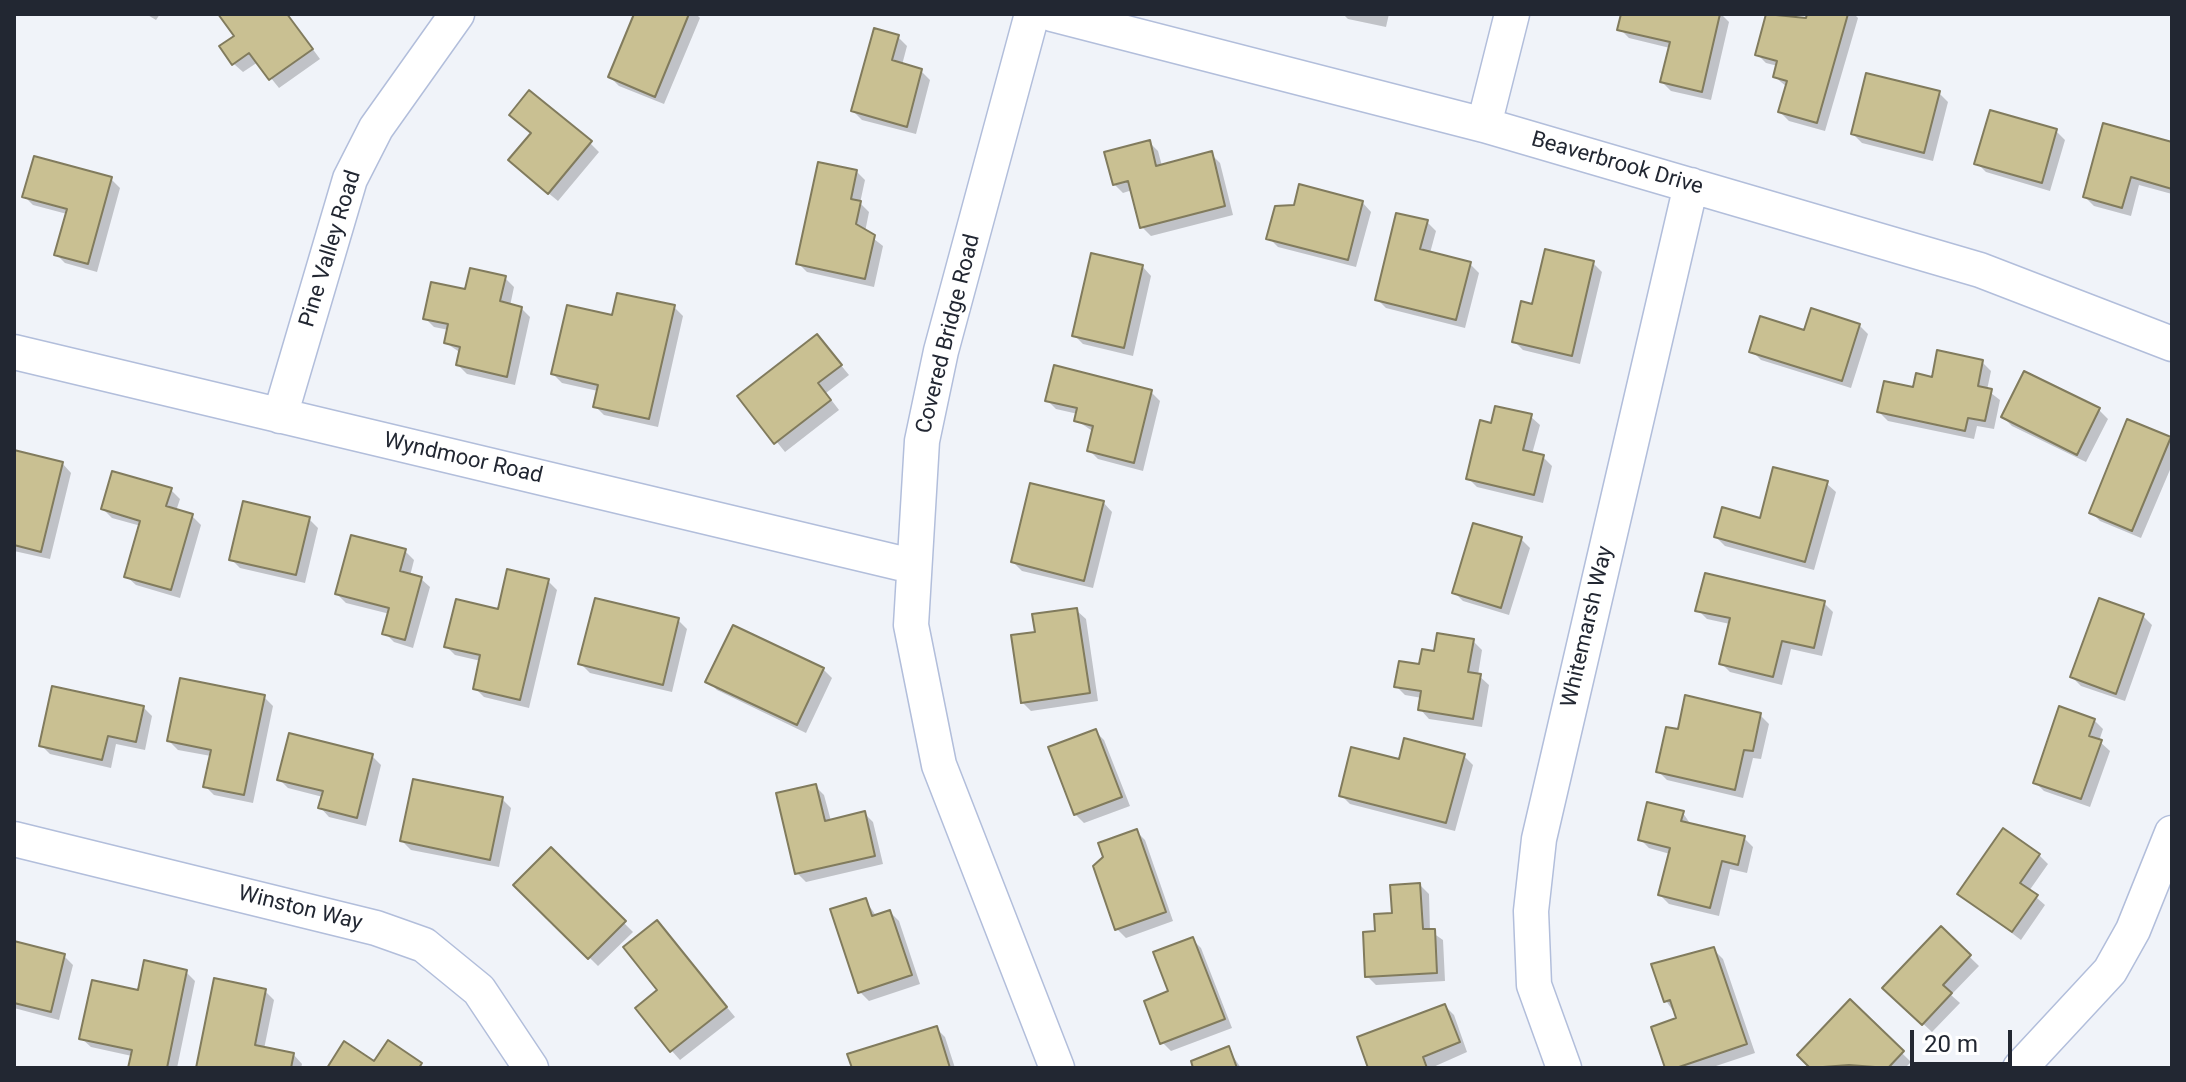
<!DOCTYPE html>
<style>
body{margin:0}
#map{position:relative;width:2186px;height:1082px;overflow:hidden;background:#f0f3f9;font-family:Roboto,sans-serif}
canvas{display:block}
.frame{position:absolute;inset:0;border:16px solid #222732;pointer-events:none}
.scale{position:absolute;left:1910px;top:1030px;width:102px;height:36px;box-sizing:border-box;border:4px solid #222732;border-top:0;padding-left:10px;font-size:24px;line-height:28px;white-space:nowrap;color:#222732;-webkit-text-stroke:6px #fff;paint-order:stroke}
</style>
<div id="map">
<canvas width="2186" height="1082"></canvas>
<div class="frame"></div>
<div class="scale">20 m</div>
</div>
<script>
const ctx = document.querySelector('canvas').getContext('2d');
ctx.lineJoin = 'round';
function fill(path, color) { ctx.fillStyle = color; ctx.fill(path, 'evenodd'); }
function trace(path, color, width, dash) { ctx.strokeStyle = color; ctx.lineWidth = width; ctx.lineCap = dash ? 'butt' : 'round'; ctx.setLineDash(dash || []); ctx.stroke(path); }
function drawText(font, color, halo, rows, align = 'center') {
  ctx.font = font + ' Roboto,sans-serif'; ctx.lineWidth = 8; ctx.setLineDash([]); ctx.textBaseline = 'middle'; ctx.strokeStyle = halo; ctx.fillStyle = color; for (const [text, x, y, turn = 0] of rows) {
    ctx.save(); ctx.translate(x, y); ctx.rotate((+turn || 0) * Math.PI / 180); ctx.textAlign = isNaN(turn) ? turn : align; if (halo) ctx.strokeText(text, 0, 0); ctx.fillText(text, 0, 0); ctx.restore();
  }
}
fill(new Path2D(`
 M146 14H160L156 20Z
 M221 14H287L320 59 279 88 258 62 243 72 234 64 237 36Z
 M636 14H696L700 18 664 104 619 86 610 77Z
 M1343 14H1389L1386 27 1348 19Z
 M1623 14H1721L1729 22 1711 100 1671 91 1662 82 1670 48 1629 38 1620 29Z
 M1769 14H1787L1808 20 1809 14H1854L1858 18 1825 131 1789 121 1780 112 1787 87 1775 77 1778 66 1766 63 1757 54Z
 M898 37 907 46 902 65 921 71 930 80 916 134 862 120 853 111Z
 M1939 93 1948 102 1933 161 1862 143 1853 134Z
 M2056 131 2065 140 2050 191 1986 172 1977 163Z
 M1149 142 1158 151 1162 166 1211 154 1220 163 1233 215 1151 236 1142 227 1132 190 1123 193 1114 184Z
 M590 143 599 152 558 201 519 169Z
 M2172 144V194L2139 185 2131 216 2094 206 2085 197Z
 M856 171 865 180 860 203 869 212 865 232 883 246 874 287 807 272 798 263Z
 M111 179 120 188 97 272 65 263 56 254 67 214 33 205 24 196Z
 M1362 202 1371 212 1356 267 1278 247 1269 238Z
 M1427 222 1436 231 1430 253 1470 264 1479 273 1465 328 1386 308 1377 299Z
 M1593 263 1602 272 1580 364 1523 350 1514 341 1533 307Z
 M1142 266 1151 276 1133 356 1083 344 1074 335Z
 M505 278 514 287 510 306 521 308 530 317 515 385 467 374 458 365 461 353 446 343 449 330 434 327 425 318 467 291Z
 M674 307 683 316 658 427 604 415 595 406 598 391 562 383 553 374 613 317Z
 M1859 325 1868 334 1851 388 1761 360 1752 351 1805 332Z
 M817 336 849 375 826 393 839 410 785 452 740 396Z
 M1982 362 1991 371 1987 390 2000 400 1994 429 1977 426 1974 439 1888 421 1879 412 1933 379Z
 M1151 392 1160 401 1143 471 1098 459 1089 450 1094 432 1076 420 1078 414 1056 409 1047 400Z
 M2099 410 2108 419 2086 462 2012 426 2003 417Z
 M1530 416 1540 425 1532 454 1543 457 1552 466 1543 503 1477 487 1468 478 1492 425Z
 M2170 439 2172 465 2141 538 2100 521 2091 512Z
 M14 460 62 463 71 473 50 559 14 551Z
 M1826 483 1836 492 1814 570 1725 546 1716 537 1761 520Z
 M171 490 180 499 176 511 192 516 201 525 180 598 136 585 126 576 141 526 112 518 103 509Z
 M1103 502 1112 512 1093 588 1022 571 1013 562Z
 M309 519 318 528 305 583 240 568 231 559Z
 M1521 539 1530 548 1509 615 1463 601 1454 592Z
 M405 551 414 560 410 576 420 578 430 587 413 648 394 642 385 633 390 614 346 603 337 594Z
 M548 581 557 590 529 708 484 697 475 688 481 661 455 655 446 646Z
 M2100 601 2143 616 2152 625 2125 701 2081 686 2072 677Z
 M1824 603 1833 612 1822 656 1791 649 1782 685 1730 672 1721 663 1730 624 1707 619 1698 610Z
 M1076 610 1086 619 1098 701 1031 711 1022 702 1037 634Z
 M678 620 687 629 672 692 590 673 581 664Z
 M1473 641 1482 650 1478 675 1489 685 1482 727 1429 719 1420 709 1422 698 1405 695 1396 686 1436 654Z
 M823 669 832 678 806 733 717 690 708 681Z
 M264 697 273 706 253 803 214 795 205 786 211 756 178 750 169 741Z
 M143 707 152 716 145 750 116 744 111 768 50 754 41 745Z
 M1760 715 1769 724 1761 759 1753 758 1743 798 1667 780 1658 771 1680 732Z
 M2094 720 2103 729 2099 741 2110 751 2090 807 2044 791 2035 782Z
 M1095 731 1104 740 1130 806 1084 823 1075 814Z
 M372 756 381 765 366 826 329 817 320 807 323 797 288 788 279 779Z
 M1464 756 1473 765 1455 831 1350 804 1341 795 1400 762Z
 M815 786 824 795 831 821 864 813 873 822 883 864 806 882 797 873Z
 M502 799 511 808 499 867 411 850 402 841Z
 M1683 813 1691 825 1744 838 1753 847 1747 873 1730 869 1719 916 1669 904 1660 895 1670 854 1649 848 1640 839Z
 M1136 831 1145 840 1173 921 1126 938 1117 929 1106 858Z
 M551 850 633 932 598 966 516 885Z
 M2039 855 2048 864 2029 891 2045 905 2021 940 1960 894Z
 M1420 885 1429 894 1430 931 1443 940 1445 981 1376 985 1367 976 1377 933Z
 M865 900 877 917 890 912 899 921 920 984 869 1001 860 992Z
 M657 922 735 1017 680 1060 672 1051 660 991Z
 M1941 929 1979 966 1951 995 1960 1003 1932 1032 1885 988Z
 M1192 939 1201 948 1232 1028 1171 1051 1162 1042 1171 993Z
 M14 943 64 956 73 965 59 1020 14 1008Z
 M1714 950 1723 959 1755 1053 1710 1068H1667L1679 1019 1666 1001Z
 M186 972 195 981 177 1068H130L132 1056 91 1047 81 1038 139 993Z
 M265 991 274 1000 264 1049 293 1054 302 1064 301 1068H198Z
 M1850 1002 1911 1062 1905 1068H1812L1799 1055Z
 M1445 1006 1454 1015 1467 1052 1431 1068H1370Z
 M936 1028 945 1037 955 1068H854Z
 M1228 1049 1241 1068H1195Z`), '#0003');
const building = new Path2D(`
 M218 14H287L313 49 269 80 249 53 232 65 219 46 234 36Z
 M634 14H689L655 97 608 77Z
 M1621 14H1720L1702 92 1660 82 1670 42 1617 30Z
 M1766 14 1806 18 1807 14H1848L1817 123 1778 112 1787 81 1773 77 1777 61 1755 55Z
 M874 28 899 35 892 60 922 69 907 127 851 111Z
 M1866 73 1940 91 1924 153 1851 134Z
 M529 90 592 141 548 194 508 160 531 133 509 115Z
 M1990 110 2057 129 2042 183 1974 164Z
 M2103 123 2172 142V189L2131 177 2122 208 2083 197Z
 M1150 140 1156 166 1212 151 1225 206 1140 228 1128 181 1113 185 1104 152Z
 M34 156 112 177 88 264 54 255 67 209 22 197Z
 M818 162 857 170 851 199 861 201 856 224 875 235 865 279 796 264Z
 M1299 184 1363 201 1348 260 1266 239 1275 206 1294 205Z
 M1396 213 1428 220 1420 249 1471 262 1456 320 1375 300Z
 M1545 249 1594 261 1572 356 1512 342 1521 301 1532 304Z
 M1091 253 1143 265 1124 348 1072 336Z
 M470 268 506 276 500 301 522 307 507 377 456 365 460 347 444 343 448 324 423 319 431 282 465 289Z
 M617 293 675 305 649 419 593 407 598 385 551 374 567 305 612 315Z
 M1811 308 1860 324 1842 381 1749 352 1760 316 1804 330Z
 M817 334 842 365 818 383 831 400 774 444 737 396Z
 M1937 350 1983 360 1978 386 1992 389 1985 421 1968 418 1965 431 1877 412 1884 381 1913 387 1916 373 1932 377Z
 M1054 365 1152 390 1134 463 1087 451 1093 426 1074 421 1077 408 1045 401Z
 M2024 371 2100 408 2077 455 2001 417Z
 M1495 406 1532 414 1523 450 1544 455 1534 495 1466 479 1480 420 1491 423Z
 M2127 419 2171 437 2132 531 2089 513Z
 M14 450 63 462 41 552 14 545Z
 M1773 467 1828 481 1805 562 1714 537 1722 507 1760 518Z
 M112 471 172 488 166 506 193 514 171 590 124 577 140 521 101 509Z
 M1030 483 1104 501 1084 581 1011 562Z
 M243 501 310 517 296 575 229 560Z
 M1473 523 1522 537 1501 608 1452 593Z
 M351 535 406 549 400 571 422 577 405 640 382 634 389 608 335 594Z
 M507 569 549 579 520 700 473 689 480 655 444 647 456 599 498 609Z
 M1705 573 1825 601 1814 648 1782 641 1773 677 1719 664 1730 618 1695 611Z
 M595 598 679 618 663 685 578 664Z
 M2099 598 2144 614 2116 694 2070 677Z
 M1077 608 1090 693 1021 703 1011 635 1035 632 1032 614Z
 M733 625 824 668 797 725 705 682Z
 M1437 633 1474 639 1468 672 1481 674 1473 719 1418 710 1421 691 1394 687 1399 661 1419 664 1422 649 1434 651Z
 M180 678 265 695 244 795 203 787 211 750 167 741Z
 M52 686 144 706 136 742 108 736 102 760 39 746Z
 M1685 695 1761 713 1753 751 1744 750 1735 790 1656 772 1666 727 1678 729Z
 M2059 706 2095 719 2089 736 2102 740 2081 799 2033 783Z
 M1096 729 1122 797 1074 815 1048 747Z
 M289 733 373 754 357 818 318 808 323 791 277 780Z
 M1404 738 1465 754 1446 823 1339 796 1351 747 1399 759Z
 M413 779 503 797 490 860 400 841Z
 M816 784 825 821 865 811 875 856 795 874 776 793Z
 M1647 802 1684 811 1681 821 1745 836 1738 865 1722 861 1710 908 1658 895 1670 848 1638 840Z
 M2003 828 2040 854 2020 883 2038 895 2012 932 1957 894Z
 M1137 829 1166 912 1115 930 1093 866 1103 857 1098 843Z
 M551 847 626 921 588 959 513 885Z
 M1420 883 1423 929H1435L1437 973 1365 977 1363 932 1375 931 1374 914 1392 913 1390 885Z
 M866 898 872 916 890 910 912 975 858 993 830 909Z
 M657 920 727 1007 670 1052 635 1008 657 990 623 947Z
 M1941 926 1971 955 1943 985 1952 993 1922 1025 1882 988Z
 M1193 937 1225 1019 1160 1044 1144 1001 1168 991 1153 952Z
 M14 941 65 954 51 1012 14 1003Z
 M1714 947 1747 1044 1676 1068H1665L1651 1027 1676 1018 1670 1000 1664 1002 1651 964Z
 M144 960 187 970 167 1068H128L132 1050 79 1039 92 980 138 990Z
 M214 978 266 989 255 1045 294 1053 291 1068H196Z
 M1850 999 1904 1051 1888 1068 1849 1065 1810 1068 1797 1055Z
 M1445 1004 1460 1042 1423 1057 1427 1068H1368L1357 1037Z
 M937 1026 950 1068H852L847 1054Z
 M388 1040 422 1063 419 1068H327L344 1041 374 1061Z
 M1229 1046 1237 1068H1193L1191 1061Z`);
fill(building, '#c9c092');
trace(building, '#817b5d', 2);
const street = new Path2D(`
 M1032 14 941 351 922 441 911 625 939 765 1057 1068
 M1052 14 1484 125 1980 270 2172 344
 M1484 125 1512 14
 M14 352 912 566
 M280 416 350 179 376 128 457 14
 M14 839 376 928 424 945 479 990 531 1068
 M1564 1068 1534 985 1531 911 1539 839 1691 185
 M2020 1068 2110 971 2133 930 2172 833`);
trace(street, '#b2bedb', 37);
trace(street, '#fff', 34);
drawText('22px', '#222732', '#fff', [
 ["Beaverbrook Drive",1617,164,16],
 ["Pine Valley Road",331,249,-73],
 ["Covered Bridge Road",949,334,-76],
 ["Wyndmoor Road",463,459,13],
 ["Whitemarsh Way",1588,627,-77],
 ["Winston Way",300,909,14]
]);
</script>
